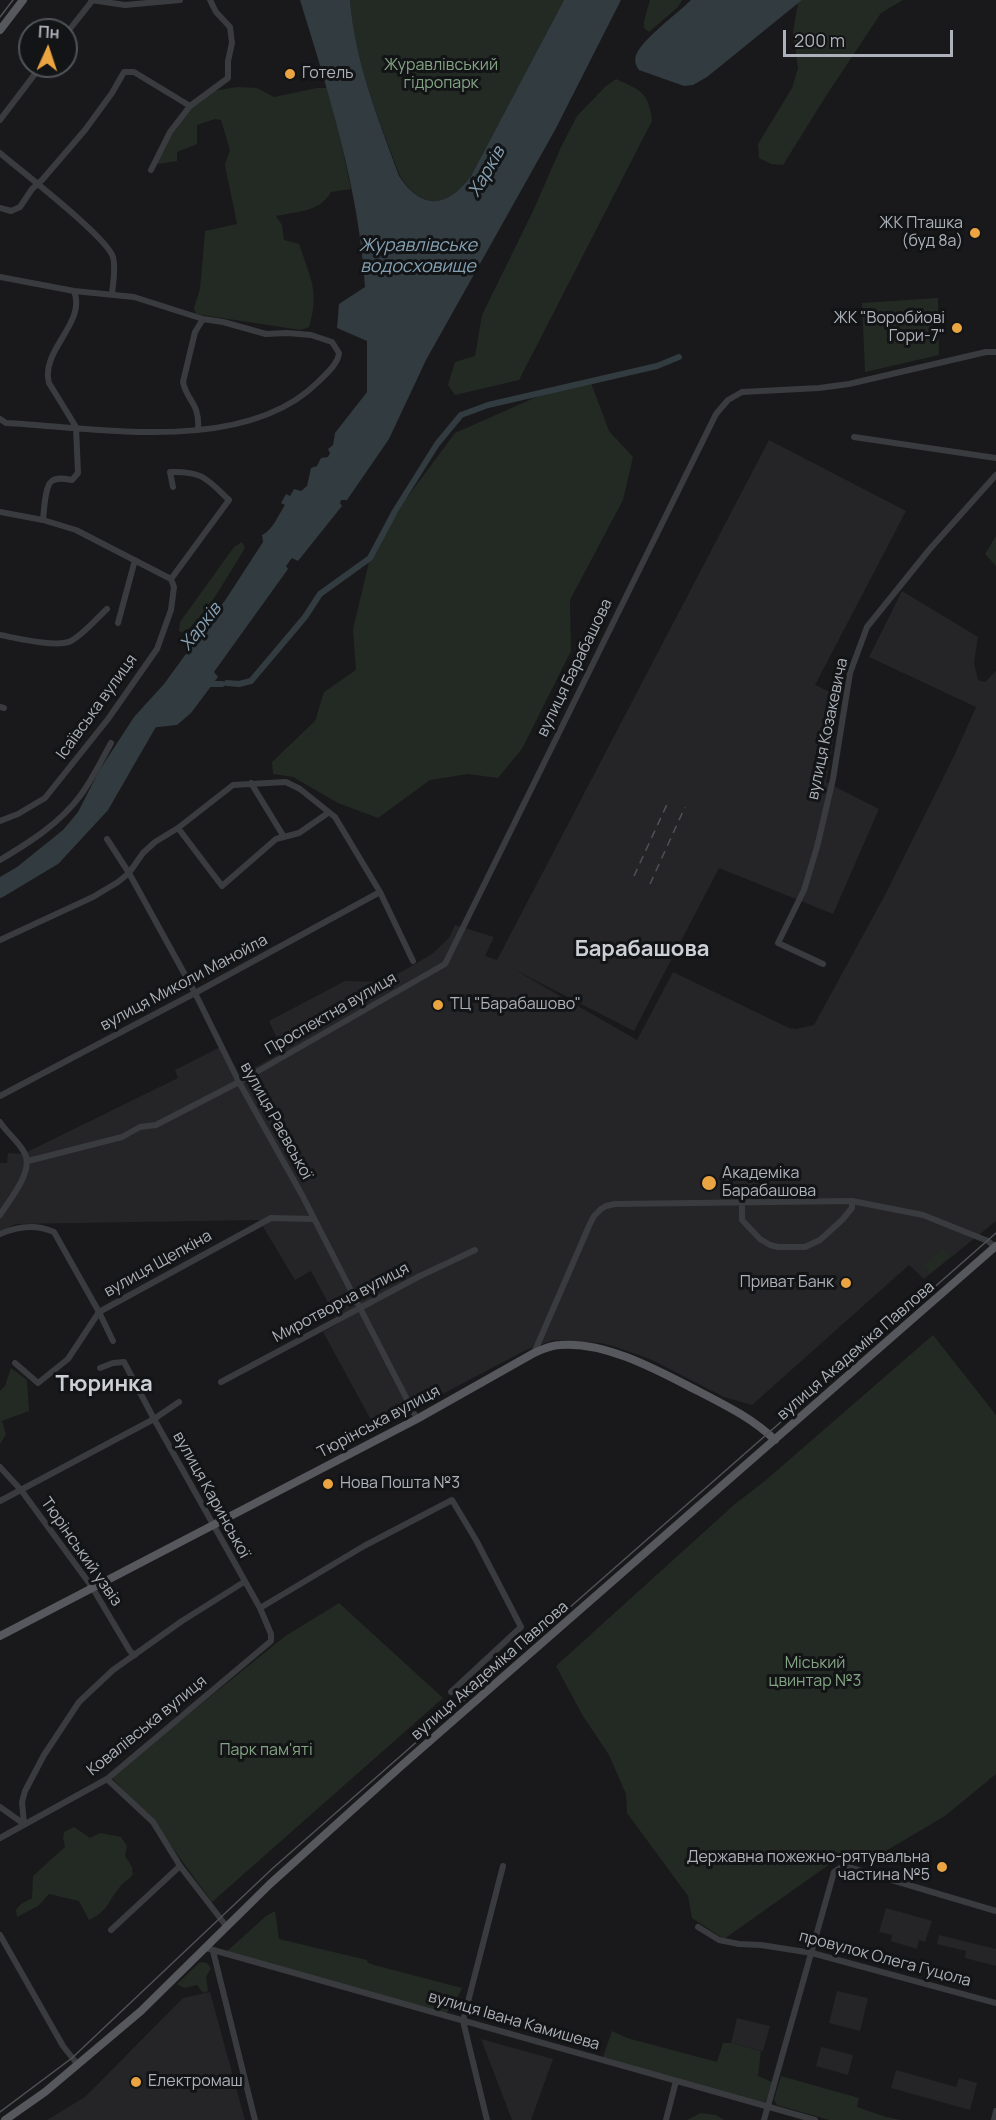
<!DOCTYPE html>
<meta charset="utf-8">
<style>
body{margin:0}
#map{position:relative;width:996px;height:2120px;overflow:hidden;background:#19191b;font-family:Manrope,sans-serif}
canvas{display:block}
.north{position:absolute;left:18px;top:18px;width:60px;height:60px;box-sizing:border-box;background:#131416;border:2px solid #505358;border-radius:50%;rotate:3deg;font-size:16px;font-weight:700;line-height:24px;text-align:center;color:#acb1ba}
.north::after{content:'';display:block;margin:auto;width:21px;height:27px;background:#eaa441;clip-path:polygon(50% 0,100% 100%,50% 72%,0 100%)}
.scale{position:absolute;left:783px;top:30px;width:170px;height:27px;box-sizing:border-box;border:3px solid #acb1ba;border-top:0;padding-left:8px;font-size:18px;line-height:21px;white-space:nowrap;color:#acb1ba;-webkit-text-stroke:4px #131416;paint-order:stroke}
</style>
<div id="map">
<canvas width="996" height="2120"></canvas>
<div class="north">Пн</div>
<div class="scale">200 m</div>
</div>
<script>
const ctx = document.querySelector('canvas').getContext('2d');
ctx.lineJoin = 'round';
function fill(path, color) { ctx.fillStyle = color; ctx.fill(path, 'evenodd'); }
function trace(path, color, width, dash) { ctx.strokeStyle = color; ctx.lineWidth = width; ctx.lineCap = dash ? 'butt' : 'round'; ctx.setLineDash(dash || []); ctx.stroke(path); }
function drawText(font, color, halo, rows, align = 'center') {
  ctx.font = font + ' Manrope,sans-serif'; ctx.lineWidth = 6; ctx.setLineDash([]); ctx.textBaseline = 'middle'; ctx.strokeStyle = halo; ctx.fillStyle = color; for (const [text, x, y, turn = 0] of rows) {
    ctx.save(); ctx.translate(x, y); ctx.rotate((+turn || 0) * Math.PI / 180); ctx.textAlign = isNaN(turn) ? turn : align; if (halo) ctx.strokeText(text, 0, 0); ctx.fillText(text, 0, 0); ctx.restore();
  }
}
fill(new Path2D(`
 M769 440 906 511 815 685 841 697 826 782 879 809 833 914 719 868 634 1031 515 970 637 1040 673 972 789 1028 796 1029 814 1025 885 895 955 754 976 707 869 657 902 591 978 637 974 663 978 680 985 682 996 671V1221L924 1279 909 1265 752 1405 724 1397 650 1359 616 1347 601 1343 554 1340 526 1350 376 1429 323 1332 339 1323 311 1271 295 1280 259 1220 16 1224 0 1231V1163H7L8 1153 23 1154 178 1078 175 1070 222 1046 239 1076 283 1052 269 1021 345 981 384 982 432 954 449 938 455 925 494 937 485 956 497 960Z
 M886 1908 932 1921 925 1942 919 1940 917 1949 891 1941 892 1935 879 1932Z
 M939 1935 996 1949V1966L965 1958 966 1951 937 1944Z
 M837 1991 868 1998 860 2031 829 2023Z
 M210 1992 245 2120H47L85 2097 183 1998Z
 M737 2018 770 2026 763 2051 731 2043Z
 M481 2039 553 2059 531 2120H512Z
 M821 2047 853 2055 848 2075 816 2066Z
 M896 2070 956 2087 959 2078 977 2083 970 2110 891 2088Z`), '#252528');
fill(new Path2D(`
 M350 0H564L471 176C447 208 422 211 400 176 378 118 355 62 350 0Z
 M650 0H682L678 7 649 32 644 28V21Z
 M802 0H903L881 13 826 96 783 165 771 164 759 158 758 144 792 88 798 68 793 32 798 3Z
 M616 79C640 90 649 92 652 121L519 380 455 395 448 385 455 362 475 356 482 315 534 209 561 147 577 116 605 87Z
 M237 87 257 88 274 97 317 88H327L337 123 351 189 331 192C319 213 297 211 276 216L282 225 284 240 299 244C310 277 320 292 309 327L301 330 196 314 194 308 200 289 205 231 237 224 225 165 230 150 221 120 215 119 197 125V144L177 152V161L159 164 156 159 190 106 213 91Z
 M938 298 939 355 865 372 862 303Z
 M591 383 609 431 633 457 623 500 570 600 571 651 522 749 498 778 468 774 430 780 378 818 338 803 293 777 273 774 272 762 315 721 324 692 356 670 353 629 370 558 403 503 455 433 550 391Z
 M996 536V566L985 554Z
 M242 542 245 547 242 553C228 575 204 620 183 633L179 631 180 622 234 547Z
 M943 1249 950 1256 930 1273 923 1266Z
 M933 1335 996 1415V1774L945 1816 867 1862 851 1849 724 1939 692 1918 688 1896 627 1813 626 1794 609 1755 583 1716 556 1666 735 1504 766 1480Z
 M11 1368 27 1380 29 1411 2 1421 6 1434 0 1444V1391L5 1386Z
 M339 1603 443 1698 212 1902 153 1821 111 1777 284 1637Z
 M74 1827 90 1838 100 1833 121 1837 127 1846 125 1856 132 1867 133 1874C129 1880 123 1882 119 1888 106 1904 109 1910 89 1920L79 1901 49 1894 38 1906 17 1917 16 1910 21 1904 32 1898 33 1876 65 1847 63 1838 64 1832Z
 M275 1911 279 1939 367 1960 368 1963 374 1965 462 1988C458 1999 451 2005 445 2016L224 1954 266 1916Z
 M202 1962 207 1963 211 1968 206 1977 208 1991 203 1993 197 1985 184 1988 177 1984 199 1963Z
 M612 2031 627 2038 717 2062 723 2043H731L761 2051 758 2076 772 2082 764 2106 602 2060Z
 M781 2076 859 2098 857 2107 886 2117 901 2120H829L777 2105 774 2100Z
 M701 2113 716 2115 724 2120H687Z`), '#232a23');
fill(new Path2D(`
 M300 0H350C355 62 378 118 399 176 422 211 447 208 471 176L564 0H621L555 130 426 360 389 439 347 500H341L340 503 342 506 298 561 292 558 286 566 288 569 214 672 218 677 191 713 177 725 149 728 141 736 126 771 93 817 61 854 0 893V877L17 867 63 830 78 812 99 771 134 717 164 684 226 599 263 542 262 535C273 530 278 515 285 505L281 503 286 494 290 496 294 489 301 491 307 486 311 468 317 466 321 458 328 457 330 453 328 449 333 445 335 433 367 392V341L337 328 339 304 365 287C359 189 329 94 300 0Z
 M691 0H802L707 77 693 85 684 86 639 70C635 65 634 59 637 53 644 38 678 13 691 0Z`), '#313b40');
trace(new Path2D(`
 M227 683 239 684 251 681 305 617 320 594 370 558 395 511 437 444 461 415 488 405 657 366 679 357
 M205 684H222`), '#313b40', 6);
trace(new Path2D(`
 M0 893 55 860 104 807 157 715`), '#313b40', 10);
trace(new Path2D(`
 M91 0 125 5 180 0
 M66 34 92 1
 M0 120 41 66
 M0 153C21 171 107 237 113 257 116 268 113 283 112 294
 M151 170 170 132 190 106 228 78V61L232 43 230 27 216 12 210 0
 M0 208 11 211 20 207 32 189 42 180 85 130 112 93 124 72H134L190 106
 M0 277 74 291 134 297 203 319 223 322 266 334 287 333 311 335 332 342 339 353C338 364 326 374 318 382 245 455 100 428 6 423L0 419
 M198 430C200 402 187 402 183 382L195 332 203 319
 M854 437 996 458
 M0 512 43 520 76 530 171 579
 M43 520C44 511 45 485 52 481 57 477 66 479 72 480L78 473 76 427 49 383C40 350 87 323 74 291
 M171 579 229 500C207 479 203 471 170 472L173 487
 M118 623 135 560
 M0 635C16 638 57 648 71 641 84 634 96 619 107 609
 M0 707 4 708
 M251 783 284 837
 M0 821 18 814 45 798 108 719 157 649 171 610 174 587 171 579
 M178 828 222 886 276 839 299 833 328 813
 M107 839 129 873 195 993 239 1082 302 1195 417 1419
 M0 860C30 842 59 824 80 796 92 780 101 761 111 743
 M0 940 93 897 118 882 129 873 143 853 155 842 178 828 233 785 286 782 300 789 335 817 380 892 413 961
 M823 964 778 943 804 890 817 847 833 779 850 673 867 627 929 550 996 475
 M0 1096 195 993 380 892
 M0 1122C7 1133 18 1141 24 1152 35 1170 10 1199 0 1215
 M28 1161 122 1137 140 1127 156 1125 239 1082 445 964 716 414 728 400 742 392 819 388 849 384 986 352H996
 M742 1203V1220L760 1239 770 1245 778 1247H805L820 1240 842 1220 852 1208V1201
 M0 1234C18 1226 36 1224 54 1232L99 1312 113 1341
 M534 1353 589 1226 594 1216 601 1209 606 1206 615 1204 852 1201 923 1215 988 1241 995 1247
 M15 1363 38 1383 68 1359 99 1312 271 1218 314 1219
 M221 1382 418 1277 475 1250
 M0 1467 21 1490 92 1587 130 1651 135 1655
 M0 1501 154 1419 179 1402
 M260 1608 364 1546 452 1500 476 1540 521 1627 451 1692
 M107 1779 153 1822 180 1866 227 1927
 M0 1807 24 1824
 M24 1824 22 1802 25 1791 44 1755 79 1702 113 1670 182 1621 244 1582
 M0 1838 107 1779 271 1641V1634L260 1608 154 1419 124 1362 113 1363 100 1368
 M698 1927 719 1940 739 1944 761 1945 812 1953 996 2003
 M111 1930 180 1866
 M0 1935 63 2046 78 2065
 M206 1948 815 2120
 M213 1951 255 2120
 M487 2120 463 2021 503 1866
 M666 2120 676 2081
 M764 2120 834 1872 840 1868 848 1867 996 1911
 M994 2120 996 2111`), '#3a3b3f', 6);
trace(new Path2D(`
 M0 30 23 0
 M0 1636 417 1419 534 1353C543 1349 551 1345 560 1345 606 1341 659 1371 698 1391 725 1405 752 1418 775 1440
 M5 2120 45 2092 141 2011 270 1884 400 1767 996 1246`), '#56585e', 8);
trace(new Path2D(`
 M0 17 13 0
 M0 2112 72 2058 273 1868 996 1233`), '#4f5156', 1.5);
trace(new Path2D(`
 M634 876 669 800
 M650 884 685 807`), '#4f5156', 1.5, [8, 6]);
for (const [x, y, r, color] of [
 [290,74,6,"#eaa441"],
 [975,233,6,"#eaa441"],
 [957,328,6,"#eaa441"],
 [438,1005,6,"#eaa441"],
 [709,1183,8,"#eaa441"],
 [846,1283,6,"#eaa441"],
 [328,1484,6,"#eaa441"],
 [942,1867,6,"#eaa441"],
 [136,2082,6,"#eaa441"]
]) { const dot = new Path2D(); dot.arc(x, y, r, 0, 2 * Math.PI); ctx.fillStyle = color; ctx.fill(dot); trace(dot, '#131416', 2); }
drawText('16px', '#84a384', '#131416', [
 ["Журавлівський",441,66],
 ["гідропарк",441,84],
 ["Міський",815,1664],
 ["цвинтар №3",815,1682],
 ["Парк пам'яті",266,1751]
]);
drawText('16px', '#acb1ba', '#131416', [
 ["Готель",302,74],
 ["ЖК Пташка",963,224,"right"],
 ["(буд 8а)",963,242,"right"],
 ["ЖК \"Воробйові",945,319,"right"],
 ["Гори-7\"",945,337,"right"],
 ["ТЦ \"Барабашово\"",450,1005],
 ["Академіка",722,1174],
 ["Барабашова",722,1192],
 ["Приват Банк",834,1283,"right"],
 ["Нова Пошта №3",340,1484],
 ["Державна пожежно-рятувальна",930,1858,"right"],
 ["частина №5",930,1876,"right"],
 ["Електромаш",148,2082]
], 'left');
drawText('16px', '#acb1ba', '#131416', [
 ["вулиця Барабашова",575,668,-64],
 ["Ісаївська вулиця",97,707,-54],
 ["вулиця Козакевича",828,729,-78],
 ["вулиця Миколи Манойла",184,983,-28],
 ["Проспектна вулиця",331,1014,-30],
 ["вулиця Раєвської",276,1121,61],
 ["вулиця Щепкіна",158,1264,-29],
 ["Миротворча вулиця",341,1303,-28],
 ["вулиця Академіка Павлова",856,1351,-41],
 ["Тюрінська вулиця",379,1422,-28],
 ["вулиця Каринської",211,1495,61],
 ["Тюрінський узвіз",81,1552,55],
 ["вулиця Академіка Павлова",490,1671,-41],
 ["Ковалівська вулиця",147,1726,-39],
 ["провулок Олега Гуцола",885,1959,15],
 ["вулиця Івана Камишева",514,2021,16]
]);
drawText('italic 18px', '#85a1b3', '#131416', [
 ["Харків",487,172,-60],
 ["Журавлівське",418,246],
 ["водосховище",418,267],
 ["Харків",201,627,-52]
]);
drawText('bold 22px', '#ccd0d6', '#131416', [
 ["Барабашова",642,950],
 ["Тюринка",104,1385]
]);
</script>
